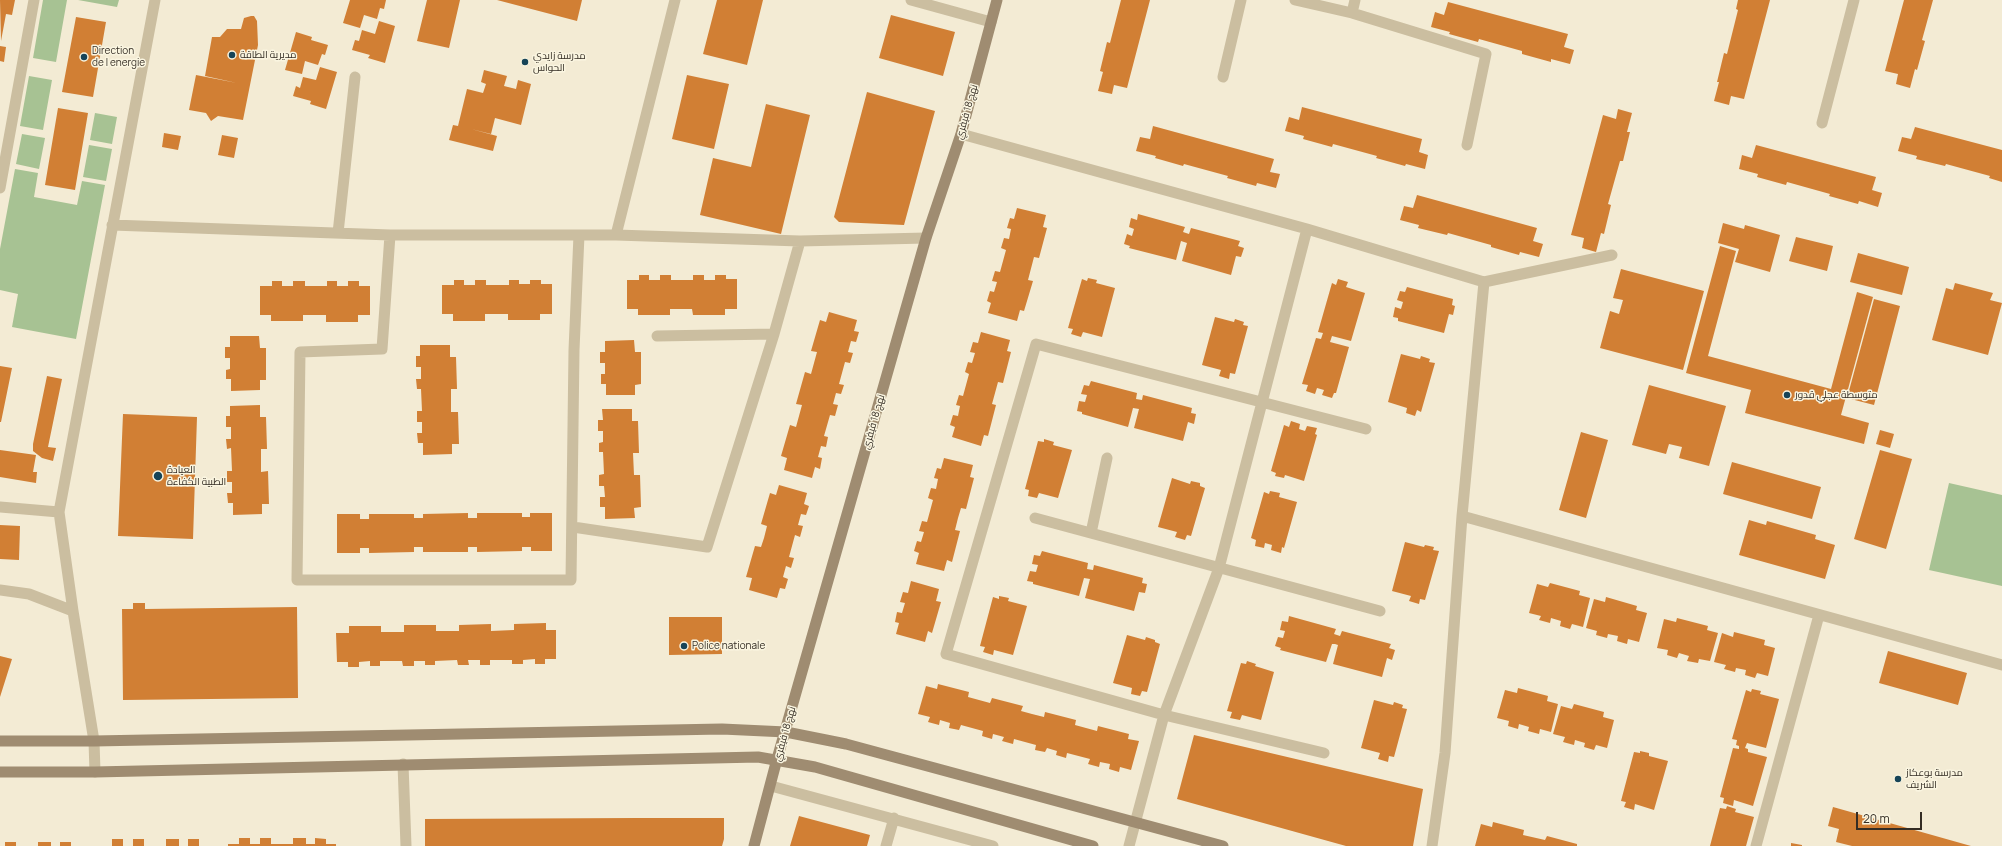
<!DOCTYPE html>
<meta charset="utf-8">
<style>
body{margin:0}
#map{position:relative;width:2002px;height:846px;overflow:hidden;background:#f3ebd4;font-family:Manrope,sans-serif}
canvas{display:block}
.scale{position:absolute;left:1856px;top:812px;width:66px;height:18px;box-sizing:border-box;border:2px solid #342d24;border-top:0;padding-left:5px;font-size:12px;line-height:14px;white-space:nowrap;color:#342d24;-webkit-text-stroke:3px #faf5e0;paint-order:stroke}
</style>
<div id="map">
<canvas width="2002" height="846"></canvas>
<div class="scale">20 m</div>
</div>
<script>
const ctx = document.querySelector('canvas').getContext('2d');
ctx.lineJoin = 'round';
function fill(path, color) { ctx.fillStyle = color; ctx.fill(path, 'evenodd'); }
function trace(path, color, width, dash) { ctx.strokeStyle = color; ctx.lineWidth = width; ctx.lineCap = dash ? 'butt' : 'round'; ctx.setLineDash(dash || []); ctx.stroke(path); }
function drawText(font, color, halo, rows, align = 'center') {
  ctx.font = font + ' Manrope,Cairo,sans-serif'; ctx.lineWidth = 3; ctx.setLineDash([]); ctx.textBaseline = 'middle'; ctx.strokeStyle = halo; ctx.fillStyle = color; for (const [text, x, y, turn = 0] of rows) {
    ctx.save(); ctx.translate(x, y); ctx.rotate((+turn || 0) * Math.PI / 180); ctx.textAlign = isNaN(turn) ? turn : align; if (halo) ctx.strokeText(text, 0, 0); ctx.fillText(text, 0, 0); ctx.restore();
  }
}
fill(new Path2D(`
 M43 0H67L56 62 33 58Z
 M78 0H119L117 7Z
 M29 76 52 80 43 130 20 126Z
 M95 113 117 117 112 144 90 140Z
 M22 134 45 138 39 169 16 164Z
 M89 145 112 149 106 181 83 177Z
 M15 169 38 173 34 197 77 205 82 181 105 185 76 339 12 327 18 294 0 290V249Z
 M1949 483 2002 495V586L1929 570Z`), '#a7c293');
fill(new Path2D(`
 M0 0H15L12 15 6 14 1 41Z
 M350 0H386L384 9 380 8 377 19 364 15 360 28 343 23Z
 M427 0H460L449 48 417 41Z
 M497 0H582L577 21Z
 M717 0H763L747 65 703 54Z
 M1121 0H1150L1127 88 1114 85 1112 94 1098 91 1103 72 1100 71 1107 42 1110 43Z
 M1738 0H1770L1744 99 1731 96 1729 105 1714 101 1719 82H1717L1724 53 1727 54 1738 10 1736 9Z
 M1904 0H1933L1922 40 1925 41 1917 70 1915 69 1910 88 1896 84 1898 74 1885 71Z
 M1448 2 1568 34 1564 47 1574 50 1570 64 1551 59V62L1522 54V51L1479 39 1478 42 1449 34 1450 32 1431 27 1435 12 1444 15Z
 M891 15 955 32 943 76 879 58Z
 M251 16H254L257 21 258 45 243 120 218 116 211 121 206 113 189 110 196 75 237 83 205 76 212 37H220L227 29H241L244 18Z
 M76 17 106 22 93 97 62 92Z
 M379 21 395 26 385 63 368 58 370 55 352 50 355 40 359 41 362 30 375 34Z
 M296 32 312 37 311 40 328 45 325 55 322 54 318 65 305 61 302 74 285 70Z
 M0 46 6 47 4 62 0 61Z
 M320 67 337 72 326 109 310 104 311 101 293 96 296 86 300 88 303 77 316 80Z
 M484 70 507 76 504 86 516 89 518 80 531 84 521 125 495 118 491 134 471 129 497 136 493 151 449 140 453 125 458 126 467 89 483 93 486 84 481 82Z
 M687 75 729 84 714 149 672 139Z
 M867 92 935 111 904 225 839 222 834 217Z
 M766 104 810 115 781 234 700 215 713 158 751 167Z
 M1302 107 1422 139 1419 152 1428 155 1425 169 1406 164 1405 166 1376 158 1377 156 1333 144 1332 147 1303 139 1304 136 1285 131 1289 117 1299 120Z
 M58 108 88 113 75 190 45 185Z
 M1618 109 1632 113 1627 132H1630L1623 161H1620L1608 204 1611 205 1604 234 1601 233 1596 252 1582 248 1584 238 1571 235 1603 115 1616 119Z
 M1153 126 1274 159 1270 172 1280 174 1276 188 1257 183 1256 186 1227 178 1228 176 1184 164 1183 166 1155 158 1156 156 1136 151 1140 137 1150 139Z
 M1915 127 2002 150V182L1989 178 1990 176 1946 164 1945 166 1916 159 1917 156 1898 151 1902 137 1911 139Z
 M164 133 181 136 178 150 162 147Z
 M222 135 238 138 234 158 218 155Z
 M1756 145 1876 177 1872 190 1882 193 1878 207 1859 201 1858 204 1829 196 1830 194 1787 182 1786 185 1757 177 1758 174 1739 169 1742 155 1752 158Z
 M1417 195 1537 228 1533 241 1543 244 1539 257 1520 252 1519 255 1491 247V245L1448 233 1447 235 1418 228 1419 225 1400 220 1404 206 1413 208Z
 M1017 208 1046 215 1043 227 1047 228 1039 258 1034 257 1028 280 1033 281 1024 311 1020 310 1017 321 988 313 991 303 987 301 990 291 994 292 997 282 992 281 995 271 1000 272 1006 250 1001 248 1004 238 1009 239 1011 229 1007 228 1010 218 1014 219Z
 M1138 214 1185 227 1183 232 1189 234 1191 228 1240 241 1238 246 1244 248 1241 257 1236 256 1231 275 1182 261 1187 243 1181 241 1176 260 1129 248 1130 246 1124 244 1127 234 1132 236 1134 229 1129 227 1131 218 1137 220Z
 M1723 223 1744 229 1745 225 1780 235 1770 272 1735 262 1739 249 1718 243Z
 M1796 237 1833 246 1827 271 1789 261Z
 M1720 246 1736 251 1708 356 1831 389 1857 292 1873 297 1841 415 1869 423 1864 444 1745 413 1751 390 1686 373Z
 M1858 253 1909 267 1902 295 1850 282Z
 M1621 269 1704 291 1683 370 1600 348 1610 311 1619 314 1623 300 1613 298Z
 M639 275H649V280H660V275H671V280H693V275H704V280H715V275H726V279H737V309H725V315H693L692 309H670V315H638V309H627V280H639Z
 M1088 278 1097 280 1096 283 1115 288 1102 337 1083 332 1081 337 1071 334 1073 329 1068 328 1082 279 1087 281Z
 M1338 279 1348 282 1346 287 1365 293 1351 341 1332 336 1330 342 1349 347 1336 393H1334L1332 398 1322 395 1324 390 1317 388 1315 394 1306 391 1308 385 1302 384 1316 338 1321 339 1323 333 1318 332 1332 283 1336 285Z
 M454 280H464V285H475V280H486V285H509V280H519V284H530V280H541V284H552V314H540V320H508V314H485V321H453V314H442V285H454Z
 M272 281H282V286H293V281H305V286H327V281H337V286H348V281H359V286H370V315H358V322H326V315H303V321H271V315H260V286H272Z
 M1955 283 1993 293 1990 300 2002 303 1988 355 1932 340 1946 288 1953 290Z
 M1407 287 1453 299 1452 305 1455 306 1453 315 1449 314 1444 333 1398 321V318L1393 317 1395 307 1401 309 1403 302 1397 300 1400 291 1405 292Z
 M1874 299 1900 306 1874 405 1847 398Z
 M829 312 857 320 854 331 859 332 856 342 851 341 848 352 853 353 850 363 845 362 839 384 844 385 841 394 836 393 833 404 838 405 835 416 830 415 824 436 828 437 826 447 821 446 818 457 822 458 820 469 815 467 812 478 784 470 787 458 781 456 790 425 796 427 802 405 796 404 805 372 811 374 817 352 811 351 820 320 826 322Z
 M1215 317 1234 322 1235 319 1244 322 1243 325 1248 326 1235 374 1230 373 1229 379 1219 376 1221 370 1202 365Z
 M981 332 1010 340 1007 351 1011 352 1003 383 998 382 992 404 996 405 988 436 984 435 981 446 952 437 955 427 950 425 953 415 958 416 960 406 956 405 959 395 963 396 969 374 965 372 968 362 972 363 975 353 970 352 973 342 978 343Z
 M230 336H259L260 348H266V380H260V390L231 391V379H226V370L230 369V358H225V347H230Z
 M634 340 635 352H641V384L635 385V395H606V384H601V374H605V363H600V352H605V341Z
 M420 345H450V357H456L457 389H451V412H458L459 444H452V454L423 455V443H418L417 433H422V422H417V411H422L421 389H417L416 379H421V367H416V356H420Z
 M1401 354 1420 359 1421 356 1430 359 1429 362 1435 363 1421 412 1417 410 1415 416 1406 413 1407 408 1388 402Z
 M0 366 12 368 1 422H0Z
 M47 376 62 379 48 447 56 448 53 461 42 458 33 451V444Z
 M1091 381 1137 393 1136 399 1142 400 1143 395 1192 408 1191 413 1196 414 1194 424 1188 422 1183 441 1134 428 1139 409 1133 408 1128 427 1082 414V412L1077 411 1079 401 1085 402 1087 395 1081 394 1084 385 1089 386Z
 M1649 385 1726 406 1709 466 1679 458 1682 447 1669 444 1666 454 1632 445Z
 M260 405V417H266L267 449H261V472L268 471 269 504H262V514L233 515V503H228L227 493H232V482H227V471H232L231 448 227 449 226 439H231V427H226V416H230V406Z
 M602 409H632V421H638L639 453H633L634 475H640L641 507 634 508 635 518 605 519V507H600V497H605L604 486H599V475L604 474 603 452H599V443L603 442V431H598V420H603Z
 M123 414 197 417 193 539 118 536Z
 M1291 421 1300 424 1299 429 1305 431 1307 426 1317 428 1315 434 1317 435 1304 481 1285 475 1284 478 1275 476 1276 473 1271 471 1284 425 1289 427Z
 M1880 430 1894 434 1890 448 1876 444Z
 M1581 432 1608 440 1586 518 1559 510Z
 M1044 439 1054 442 1053 445 1072 450 1058 498 1039 493 1037 498 1028 496 1029 490 1025 489 1038 441 1044 442Z
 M0 450 36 455 33 472H37L36 483 0 477Z
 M1880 450 1912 459 1886 549 1854 539Z
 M944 458 973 465 970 477 974 478 966 509 961 508 958 518 955 530 960 531 952 562 947 560 944 571 916 564 919 553 914 551 917 541 921 542 924 532 919 531 922 521 927 522 933 500 928 498 931 488 936 489 938 479 934 478 937 468 941 469Z
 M1732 462 1821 487 1812 519 1723 494Z
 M1172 478 1190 484 1191 481 1200 483V486L1205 488 1191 536 1187 535 1185 540 1175 537 1177 532 1158 527Z
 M779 485 807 493 804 504 809 506 806 515 801 514 798 525 803 526 800 537 795 535 789 557 794 558 791 568 786 566 783 577 788 579 785 589 780 588 777 598 749 590 752 578 746 577 755 546 761 547 764 538 767 526 761 524 770 493 776 495Z
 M1270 491 1280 493 1279 497 1297 502 1284 548 1282 547 1281 553 1271 550 1272 545 1265 543 1264 548 1255 546 1256 540 1251 538 1264 492 1269 494Z
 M468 513V518H477V513H522V517H530V513H552V551H531V547H522V551L477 552V547H468V552H423V547H414V552L369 553V548H360V553H337V514H360V519H369V514H414V518H423V514Z
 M1749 520 1766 525 1767 521 1816 535 1815 539 1835 545 1825 579 1739 555Z
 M0 525 20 526 19 560 0 559Z
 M1405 542 1424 547 1425 545 1434 547 1433 550 1439 551 1425 600 1420 599 1419 604 1409 601 1411 596 1392 591Z
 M1042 551 1088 563 1087 569 1093 570 1094 565 1143 578 1142 583 1147 584 1145 593 1139 592 1134 611 1085 598 1090 579 1084 578 1079 596 1033 584V582L1027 581 1030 571 1036 572 1038 565 1032 564 1034 555 1040 556Z
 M911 581 939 589 936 601 941 602 932 633 928 631 925 642 896 634 899 623 895 622 897 612 902 613 905 603 900 602 903 592 908 593Z
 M1550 583 1580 591 1579 595 1590 598 1583 627 1572 624 1570 629 1560 626 1561 621 1551 618 1550 623 1539 620 1541 616 1529 613 1537 584 1548 587Z
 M999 596 1009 598 1008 601 1027 606 1013 655 994 650 993 655 983 652 985 647 980 646 993 597 999 599Z
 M1606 597 1637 606 1636 610 1647 613 1639 642 1628 639 1627 644 1617 641 1618 636 1608 634 1607 638 1596 635 1597 631 1586 628 1594 599 1605 602Z
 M133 603H145V609L297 607 298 698 123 700 122 609H133Z
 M1289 616 1336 629 1334 634 1340 636 1342 631 1391 644 1389 648 1395 650 1392 660 1387 658 1382 677 1333 664 1338 645 1335 644H1332L1326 662 1280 650 1281 648 1275 646 1278 637 1283 638 1285 631 1280 630 1282 621 1288 622Z
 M669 617H722V654L669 655Z
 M1677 618 1708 626 1707 630 1718 633 1710 661 1699 659 1698 663 1687 661 1689 656 1679 653 1677 658 1667 655 1668 650 1657 648 1664 619 1676 622Z
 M546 623V630H556V659H545V664H535V659L523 660V664H512V660H490V665H480V660H468L469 665H458L457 660 435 661V665H425V661H414V666H403L402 661H380V666H370V661L359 662V667H348V662H337L336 633H349V626H381V632H404V625H436V631H459V625L491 624V631L514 630V624Z
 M1734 632 1765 640 1764 645 1775 648 1768 676 1757 673 1755 678 1745 675 1746 670 1736 668 1735 672 1724 669 1726 665 1714 662 1722 633 1733 637Z
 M1127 635 1145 640 1146 637 1155 640V642L1160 644 1147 692 1142 691 1140 696 1131 694 1132 688 1113 683Z
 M1888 651 1967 673 1958 705 1879 683Z
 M0 656 12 659 0 697Z
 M1247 661 1256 664 1255 666 1274 672 1261 720 1242 715 1240 720 1230 718 1232 712 1227 711 1241 663 1246 664Z
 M938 684 969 692 968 697 990 703 992 698 1023 706 1021 711 1032 714 1044 717 1045 712 1076 720 1075 725 1097 731 1098 726 1129 734 1128 739 1139 741 1131 770 1120 767 1119 772 1109 769 1110 764 1100 762 1099 767 1088 764 1090 759 1067 753 1066 758 1056 755 1057 751 1047 748 1045 752 1035 750 1036 745 1014 739 1013 744 1002 741 1004 737 993 734 992 739 982 736 983 731 961 725 959 730 949 728 950 723 940 720 939 725 928 722 930 717 918 714 926 686 937 689Z
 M1518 688 1548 696 1547 701 1558 704 1551 732 1540 729 1539 734 1528 731 1529 727 1519 724 1518 729 1508 726 1509 721 1497 718 1505 690 1517 693Z
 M1752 689 1761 691 1760 694 1779 699 1766 748 1747 743 1745 748 1748 749V752L1767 757 1753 806 1734 800 1733 806 1723 803 1724 798 1720 797 1733 748 1739 749V746L1736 745 1737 740 1732 739 1746 690 1751 692Z
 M1374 700 1393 705 1394 702 1403 705 1402 708 1407 709 1394 757 1389 756 1388 762 1378 759 1380 753 1361 748Z
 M1574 704 1604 712 1603 717 1614 720 1607 748 1596 745 1594 750 1584 747 1585 743 1575 740 1574 745 1563 742 1565 737 1553 734 1561 706 1572 709Z
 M1194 735 1423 789 1413 846H1346L1177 799Z
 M1640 751 1649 753V756L1668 761 1654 810 1635 804 1634 810 1624 807 1626 802 1621 801 1634 752 1640 753Z
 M1727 806 1736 809 1735 812 1754 817 1746 846H1710L1720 808 1726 809Z
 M1833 807 1971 846H1852L1836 842 1839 829 1828 826Z
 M799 816 870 835 867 846H790Z
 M635 818H724V839L722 846H425V819Z
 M1493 822 1524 830 1523 835 1545 840 1547 836 1577 844V846H1475L1481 824 1492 827Z
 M239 838H250V844H260V838H271V844H293V838H306V844H315V838L326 839V844H336V846H228V844H239Z
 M112 839H123V846H112Z
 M133 839H144V846H133Z
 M166 839H179V846H166Z
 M188 839H199V846H188Z
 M5 842H16V846H5Z
 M38 842H51V846H38Z
 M60 842H71V846H60Z
 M1791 843 1802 845V846H1791Z`), '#d17f34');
trace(new Path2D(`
 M911 0 991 22
 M1295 0 1352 13 1355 0
 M1352 13 1486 54 1467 145
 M1223 77 1241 0
 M1822 123 1854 0
 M961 134 1307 229 1219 568 1164 715 1129 846
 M0 188 34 0
 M112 225 390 235H616L800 241 926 238
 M1307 229 1484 282 1462 516 1445 753 1432 846
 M338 233 355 77
 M390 235 382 349 300 352 297 580H571L574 350 579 235
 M616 235 675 0
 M1484 282 1612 255
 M657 336 774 334
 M0 507 59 512
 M1462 516 2002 665
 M1035 518 1380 611
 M573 527 707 547 774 334 800 241
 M1091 533 1107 458
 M0 590 29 594 73 611
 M1324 753 1164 715 946 654 1036 344 1366 429
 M403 764 406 846
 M95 772 94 741 73 611 59 512 155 0
 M771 786 993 846
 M886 846 894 818
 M1756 846 1819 615`), '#cbbea0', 11);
trace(new Path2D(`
 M0 741H94L722 729 786 732 846 744 1223 846
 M0 772H95L758 757 815 767 1093 846
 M754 846 777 759 926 238 961 134 997 0`), '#9f8c71', 11);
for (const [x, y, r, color] of [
 [232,55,4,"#164458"],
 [84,57,4,"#164458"],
 [525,62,4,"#164458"],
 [1787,395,4,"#164458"],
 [158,476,5,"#164458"],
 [684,646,4,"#164458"],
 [1898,779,4,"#164458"]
]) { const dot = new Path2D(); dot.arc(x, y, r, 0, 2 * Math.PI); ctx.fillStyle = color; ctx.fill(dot); trace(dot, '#faf5e0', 1.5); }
drawText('10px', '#342d24', '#faf5e0', [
 ["Direction",92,51],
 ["de l energie",92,63],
 ["مديرية الطاقة",240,55],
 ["مدرسة زايدي",533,56],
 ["الحواس",533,68],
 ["متوسطة عجلي قدور",1795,395],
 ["العيادة",167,470],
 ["الطبية الكفاءة",167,482],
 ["Police nationale",692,646],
 ["مدرسة بوعكاز",1906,773],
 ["الشريف",1906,785]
], 'left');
drawText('10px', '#342d24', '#faf5e0', [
 ["نهج 18 فيفري",967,112,-74],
 ["نهج 18 فيفري",874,422,-74],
 ["نهج 18 فيفري",785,734,-74]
]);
</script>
